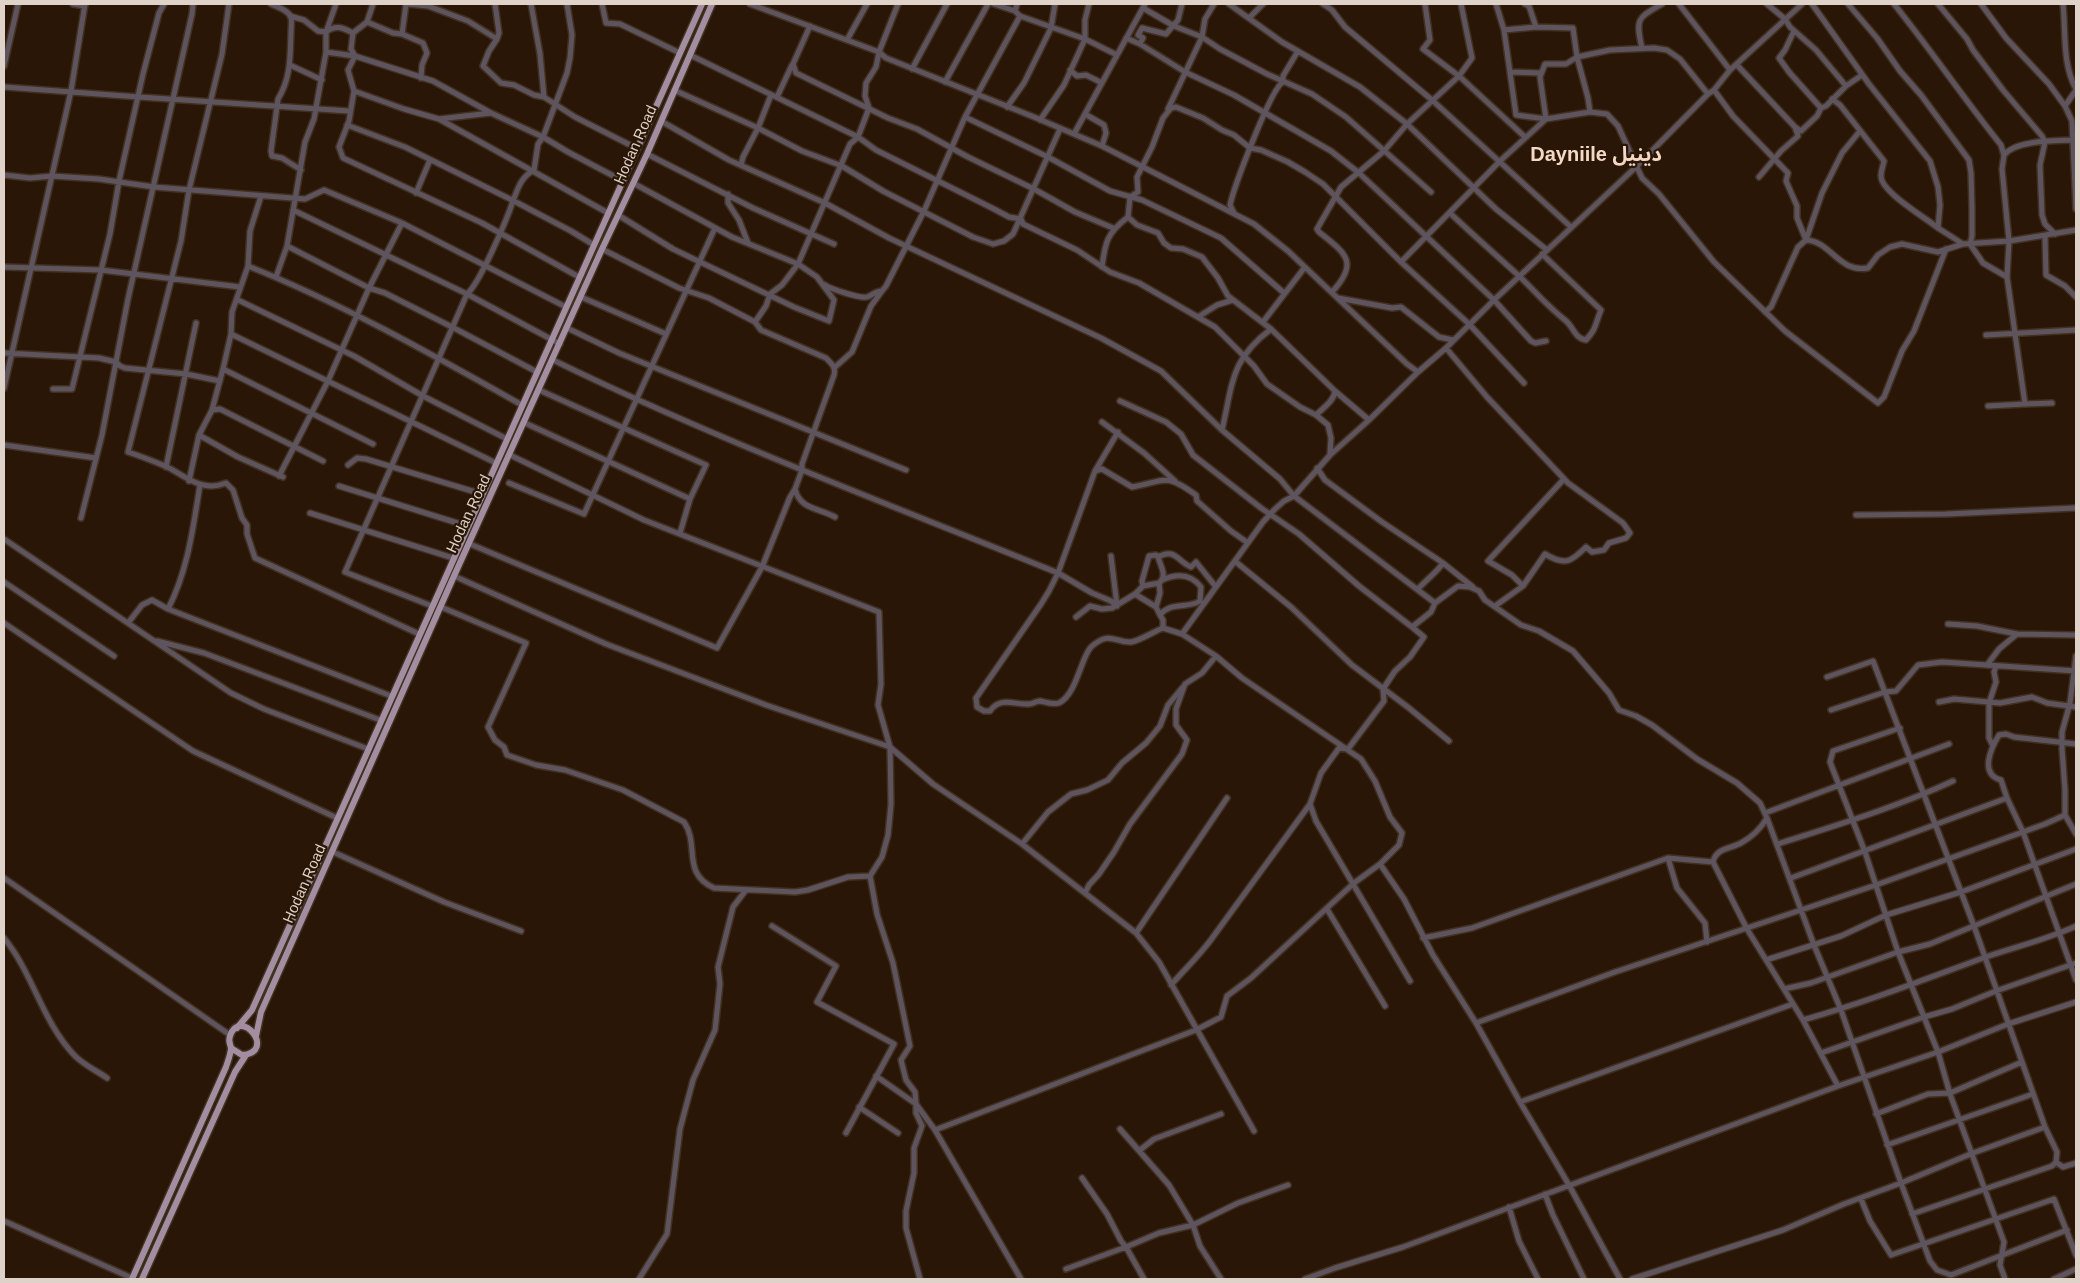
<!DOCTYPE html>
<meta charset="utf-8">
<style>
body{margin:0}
#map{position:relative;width:2080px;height:1283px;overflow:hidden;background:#291606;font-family:Helvetica,sans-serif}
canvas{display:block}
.frame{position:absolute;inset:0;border:5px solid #dfd2c8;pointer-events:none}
</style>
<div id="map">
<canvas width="2080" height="1283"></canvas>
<div class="frame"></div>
</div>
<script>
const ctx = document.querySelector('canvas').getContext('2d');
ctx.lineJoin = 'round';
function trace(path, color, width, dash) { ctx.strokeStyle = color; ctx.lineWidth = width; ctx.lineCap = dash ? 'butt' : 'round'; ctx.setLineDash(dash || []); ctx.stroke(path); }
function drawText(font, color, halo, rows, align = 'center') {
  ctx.font = font + ' Helvetica,"Noto Sans Arabic",sans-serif'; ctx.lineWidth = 4.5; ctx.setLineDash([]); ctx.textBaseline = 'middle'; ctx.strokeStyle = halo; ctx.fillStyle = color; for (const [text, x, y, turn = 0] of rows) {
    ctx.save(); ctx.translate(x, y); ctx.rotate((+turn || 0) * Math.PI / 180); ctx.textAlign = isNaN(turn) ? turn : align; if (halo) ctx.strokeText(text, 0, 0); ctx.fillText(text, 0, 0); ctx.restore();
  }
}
const minor = new Path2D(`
 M73 4 85 6
 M229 4 222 54 189 190 181 241 128 452C140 456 153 461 165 466 185 475 200 493 226 483L233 490 242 518 247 525V534L255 558 419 634
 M271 4C277 7 288 10 291 17 292 22 291 28 291 33 290 57 291 78 278 99L271 151 272 156 282 158 301 170
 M373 4 367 22 353 33 351 49 355 56 348 70 354 91 349 121 339 147 343 158 482 223 579 277
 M408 4 428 6 430 4
 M495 4 499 33 497 39 489 51 483 66 501 83 514 85 534 95 544 97 575 117 638 149
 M531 4 540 54 544 97
 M602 4 606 23 620 24 680 53
 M750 4 879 52 886 58 1034 117 1102 146 1254 224 1288 251 1407 364 1418 372
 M898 4 879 52 876 67 866 83 865 96 869 108 858 137 876 150 994 209 1009 217 1021 219 1023 224 1077 250 1110 272 1139 283 1215 327 1254 366 1267 384 1300 407 1316 415 1328 425 1331 438 1330 454
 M994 4 1015 11 1020 16 1085 39 1117 55
 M1229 4 1282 42 1360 87 1407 124 1496 209 1547 250
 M1323 4 1332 10 1345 27 1432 100 1571 227
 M1425 4 1430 40 1423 49 1459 76 1525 137
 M1496 4 1504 30
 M1525 4 1529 6 1536 27 1573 28 1577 57 1566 64H1545L1540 77 1546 119 1516 115 1504 30 1536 27
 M1679 4 1730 70
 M1767 4 1785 19 1790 27 1816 50 1846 86 1862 75
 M1812 4 1869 84 1930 161 1938 187 1940 205 1938 228 1963 244 2009 241 2076 230
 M1848 4 1877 38 1900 71 1921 95 1969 160 1971 173 1972 208V236L1970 244 1983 263 2007 277
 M1894 4C1931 50 1964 99 2001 145L2004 155 2002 169 2009 241 2007 277 2025 404 1988 406
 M1938 4 1967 39 1973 50 2003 90 2042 136 2045 142 2040 165 2042 215 2045 224 2055 234
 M1981 4 2006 38 2049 84 2065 106 2072 121 2076 209
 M2063 4C2066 32 2062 64 2076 89
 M428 6 468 21 497 39
 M1143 8 1174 26 1202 37 1220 49 1267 74 1312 94 1346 117 1431 192
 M1015 11 1017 4
 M290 16 304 20 318 31 326 32C336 24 343 28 353 33
 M1020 16 965 117 1048 157 1110 191 1142 200 1221 238 1284 293
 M1250 17 1263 4
 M367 22 393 33 402 34 406 4
 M810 26 793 64 796 73 888 118 917 129 968 157 1034 189 1075 212 1113 228
 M1794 31 1785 50 1779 58 1789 72 1821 108
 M402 34 423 43 427 53 422 65 421 78
 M1126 38 1140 44 1185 72 1234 95 1331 151 1359 173 1494 300 1531 341 1535 343 1546 341
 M847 40 867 4
 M1140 44 1143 38 1138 35 1142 28 1166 34 1178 20 1182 4
 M1642 48C1635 18 1638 18 1662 4
 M326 52V32L336 4
 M690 55 858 137 850 144 798 264 782 285 770 294 766 306 755 322 761 330 826 358C832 364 836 367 834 375L802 464V470L795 489C800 510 820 508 835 517
 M290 65 322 80
 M1737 65 1795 127
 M4 66 18 4
 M912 69 947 4
 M1070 70 1077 76 1086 75 1102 83
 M1511 72 1540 73
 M945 82 988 4
 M4 87 139 97 349 111
 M674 90 758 128 802 151 842 166 883 191 973 237 993 244 1004 241 1013 234 1060 129
 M1714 90 1733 116 1788 173 1786 181 1797 206V218L1806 240 1822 193 1842 153 1860 131
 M354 91 404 109 439 119 608 213
 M1708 94 1680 59 1667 50 1654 48 1610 50 1577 57 1588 98 1590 112 1607 114 1618 126 1642 178 1659 194 1714 262 1785 331 1878 403 1884 397 1902 351 1914 331 1946 249
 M777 97 792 65
 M1832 99 1840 105 1884 161C1883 166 1881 171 1881 176 1881 192 1926 218 1938 228
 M2065 106 2076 90
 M1007 107 1024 83 1051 28 1055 4
 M1168 109 1202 37 1205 19 1214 4
 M1085 114 1104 125 1106 133 1102 146
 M439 119 491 113 543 137 568 152 623 181
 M1040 120 1064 85 1085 39V20L1089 4
 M661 121 729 160 825 203 889 238 1101 338 1161 371 1222 430 1280 479 1294 496 1435 603 1431 612 1412 627 1424 637 1410 657 1395 671 1383 689 1384 701 1348 749 1339 748 1321 773 1310 804 1210 941C1198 957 1184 970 1171 985
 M347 125 405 147 514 201 571 231 594 245
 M1074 134 1145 4
 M647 154 753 208 834 244
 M2004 155C2016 140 2055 141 2073 140
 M741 165 743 157 758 128 771 95
 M4 175 30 178 52 176 99 179 154 187 305 199 324 190 402 223 566 307
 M1759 177 1781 151 1798 136 1795 127 1801 131 1817 116 1821 108 1826 106 1846 86
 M416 193 430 160
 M728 194V203L739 220 748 243
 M293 210 467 294 560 344
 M1234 213 1230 205C1234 187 1271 88 1283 82V76L1298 51
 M1450 213C1472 234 1495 254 1518 275 1534 290 1547 306 1565 320 1574 327 1574 338 1586 340 1597 328 1595 324 1601 310L1542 254
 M618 215 673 249 794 307 829 321 834 300 817 277 798 264 732 237 633 183
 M2045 236 2046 275 2065 286 2076 297
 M287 246 369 288 385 293 452 327 537 372
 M602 249 679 288 709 298 755 322
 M1401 262 1500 161 1546 119 1590 112
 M248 266C343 304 433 355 522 405
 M4 267 101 270 240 287
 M1102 267C1105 242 1107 233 1128 217
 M276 277 287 246 305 142 314 119 326 52 355 56 433 81 491 113
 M825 285C831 289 861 299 867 297 873 295 875 291 882 291L886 286 924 211 965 117
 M1332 292C1360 262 1345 253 1319 232L1317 229 1341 187 1384 151 1407 124 1459 76 1472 58 1461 4
 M581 297 666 334
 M1338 298 1392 308 1401 307 1439 337 1453 340
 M238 300 354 356 423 396 507 439
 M1765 312 1771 307 1798 247 1806 240C1831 241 1838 273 1868 268L1878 255 1890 247 1902 244 1938 252 1963 244
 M1198 317 1217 305 1233 300
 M1263 322 1305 267
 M567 328 619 353 906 470
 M231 334 496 463
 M1986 335 2076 330
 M1446 348 1487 397 1568 483 1623 523 1630 533 1626 538 1609 543 1604 550 1592 552 1586 547C1571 562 1565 566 1545 554L1523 586 1495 606
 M4 353 99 358 116 362 120 366 125 368 186 374 220 381
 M553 360C717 440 889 504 1058 573L1092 593 1111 601 1117 606
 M834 368 852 352 871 306 882 291
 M223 369 373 444
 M4 388 71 91 85 4
 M53 389H72L110 234 119 181 143 74 159 13 164 4
 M539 390 706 465 690 499
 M1335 391 1369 420
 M1120 401 1166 422 1181 434 1193 455 1261 508 1299 534 1359 586 1412 627
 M2025 404 2052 403
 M212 410 220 409 323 461
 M1316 415C1323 408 1334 401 1335 391L1271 329 1228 296 1218 278 1202 257 1183 249 1171 248 1164 243 1158 233 1137 225 1128 217 1130 197 1138 192 1137 177 1152 147 1163 118 1171 108 1176 107 1203 118 1222 130 1234 135 1250 148 1261 150 1288 162 1305 172 1323 184 1401 262 1469 324 1524 383
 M1102 422 1144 453 1175 481
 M525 423 690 499 680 533
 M1222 430C1233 383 1230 360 1271 329
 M199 435 238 457 283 477
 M4 445 96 458
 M510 455 644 520 879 612 881 684 878 705 890 747 891 804 888 835 882 857 870 876 877 914 893 963 910 1046 901 1060 906 1080 915 1092 916 1104 935 1130
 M348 465 357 458 366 459 482 494
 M166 467 196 323
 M1317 468 1325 480 1382 522 1443 563
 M1095 471 1118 432
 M279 476 328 381 369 288 402 223
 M189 481 199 435 212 410 223 369 231 334 232 312 248 266 250 231 261 196
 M509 483 584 514 715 228
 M339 486 467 526
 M310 513 453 558
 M1856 515 1946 514 2076 508
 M81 518 102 435 128 299 192 14 193 4
 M4 539 231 693 264 709 368 749
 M470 544 717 648 762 567 790 497 795 489
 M1111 556 1117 606
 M1158 557C1160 565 1168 576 1159 583L1160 593 1156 607 1160 615C1171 601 1188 609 1200 601L1201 587C1191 574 1178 573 1162 580
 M1236 562 1291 607 1352 665 1409 708 1449 741
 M454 576 606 644 766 705 890 747 933 784 1022 844 1136 933 1159 962 1254 1131
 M4 582 114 656
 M1143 586 1142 581 1149 556 1156 555 1158 557C1175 547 1178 562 1191 567L1196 562 1216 587
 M1523 586 1512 575 1488 561 1564 479
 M1418 589C1424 582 1439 570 1443 563L1473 587
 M1135 594 1156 607
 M1435 603 1458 586 1470 587 1479 591 1485 600 1521 625 1539 631 1573 651 1609 693 1619 710 1636 716 1652 725 1697 759 1737 783 1760 803 1767 818C1761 828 1752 837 1741 843 1730 849 1716 848 1713 862L1747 929 1803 1020 1838 1086
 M432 606 345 572 467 294C480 283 507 219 513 201 518 188 521 177 534 170L538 144 543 137 567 73 570 58 572 35 567 4
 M441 607 526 643 488 727 495 740 504 747 507 755 536 765 565 770 623 790 684 822C700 845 681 873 714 888L795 892 808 890 848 877 870 876
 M168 609C188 570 193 528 200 485
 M1160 615 1163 620V628
 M1076 617 1090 606 1102 609 1112 608 1135 594 1143 586 1159 583
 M4 623 193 751 337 818
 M128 623 142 605 152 600 168 609 391 696
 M1948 624 1977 626 2017 634 2076 635
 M1182 634 1163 628C1155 631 1139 641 1131 642 1115 643 1110 630 1091 647 1081 657 1077 694 1059 703 1053 705 1046 702 1040 701 1036 701 1033 704 1029 704 1015 705 1000 696 990 711H984L977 707 976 698 1041 604 1049 591 1058 573 1095 471 1102 469 1132 487C1167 481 1164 472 1196 495L1197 501 1231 531 1248 543
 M157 641 204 653 380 720
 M2076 656 2070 703 2062 732V749L2065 790V815L2076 834
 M1987 665 1999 649 2017 634
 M1827 677 1873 661 1974 926 2045 1127 1973 1153 1901 1183 1930 1261 1937 1270 1951 1275 2067 1230
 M1939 702 1954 699 2000 703 2032 697 2047 703 2076 707
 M1831 710 1885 692 1896 691 1918 665 1942 662 2076 671
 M1900 728 1833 751 1830 762 1865 852 1898 952 1938 1052 1950 1094 2004 1242 2000 1265 2005 1279
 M2076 744 2014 737 2006 734 1999 735C1991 748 1979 774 2001 780L2007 798 2023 832 2076 980
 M1993 746 1989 738V703L1996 682 1994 672 1996 666
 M1310 804 1316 821 1410 981
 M1765 813 1949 744
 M1022 844 1048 812 1071 794 1087 790 1108 780 1122 763 1146 743 1160 726 1168 705 1182 688
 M1778 844C1837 825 1897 807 1953 781
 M333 852 444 902 521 931
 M1668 858 1677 888 1705 923 1707 942
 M1380 864 1404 899 1433 955 1476 1023 1520 1102 1569 1185 1620 1279
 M4 878 230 1035
 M1791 878 2007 798
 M1085 893 1089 885 1099 874 1114 852 1130 824 1182 754 1187 740 1176 725V709L1185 684 1202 673 1216 656 1182 634 1263 522 1275 509 1284 501 1294 496 1330 455 1369 420 1418 372 1446 348 1494 300 1637 166 1708 94 1714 90 1730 70 1802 4
 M1327 909 1385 1006
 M772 926 836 966 817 1002 894 1044 846 1133
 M1136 933 1227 798
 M4 938C33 973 42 1022 75 1056 84 1065 97 1071 107 1078
 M1423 938 1472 928 1668 858 1713 862
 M1766 960 1841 936 1886 915 1961 892 2076 849
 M1784 989 1811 983 1898 952 1930 944 2076 884
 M1803 1020C1864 1003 1923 980 1983 958 2014 947 2046 940 2076 926
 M1476 1023 1615 972 1876 885 2045 824 2065 815
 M1821 1053 1924 1017 1952 1009 1996 991 2076 963
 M876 1076 916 1104V1113L922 1126 914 1148V1173L906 1211V1228L920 1279
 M1520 1102 1793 1004
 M859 1107 898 1133
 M1876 1114 1928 1094 1950 1093 2022 1062
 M1120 1129 1169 1185 1193 1225 1200 1246 1221 1279
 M1887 1145 2033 1094
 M1140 1150 1154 1139 1221 1114
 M2056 1162 2063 1167 2076 1163
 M1082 1178 1107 1214 1121 1241 1126 1247 1159 1233 1193 1225 1238 1203 1288 1185
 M1545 1194 1553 1215 1584 1279
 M1861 1199 1870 1221 1891 1255 2054 1199 2076 1255
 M1509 1207 1519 1241 1538 1279
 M1912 1214 2052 1166 2056 1162 2057 1152 2045 1127
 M4 1221 132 1278
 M1066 1269 1126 1247 1144 1279
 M639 1279 667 1234 680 1129 693 1080 715 1030 720 984 718 967 733 907 746 890
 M1021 1279 935 1130 1196 1030 1221 1017 1227 996 1251 978 1354 883 1380 864 1399 845 1402 833 1390 817 1375 781 1361 759 1242 678 1216 656
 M1305 1279 1335 1268 1403 1247 1838 1086 1938 1052 2008 1024 2076 1002
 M1632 1279 1783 1230 1844 1204 1901 1183 1841 1010 1814 945 1767 818
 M2054 1279 2076 1269`);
const major = new Path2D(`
 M237 1028 252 1010 702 4
 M256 1036 261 1012 454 576 602 249 647 154 712 4
 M132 1279 226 1067C228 1061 231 1053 231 1048 230 1043 228 1041 230 1036 240 1006 278 1052 242 1055L231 1048
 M142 1279 235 1072 246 1055`);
trace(minor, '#423021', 8);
trace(major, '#423021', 9);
trace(minor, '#5e545d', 5);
trace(major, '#a28ea0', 6);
drawText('15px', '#dfd2c8', '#291606', [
 ["Hodan Road",636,145,-66],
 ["Hodan Road",469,514,-65],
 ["Hodan Road",305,884,-66]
]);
drawText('bold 20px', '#f4d8c4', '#291606', [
 ["Dayniile دينيل",1596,155]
]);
</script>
